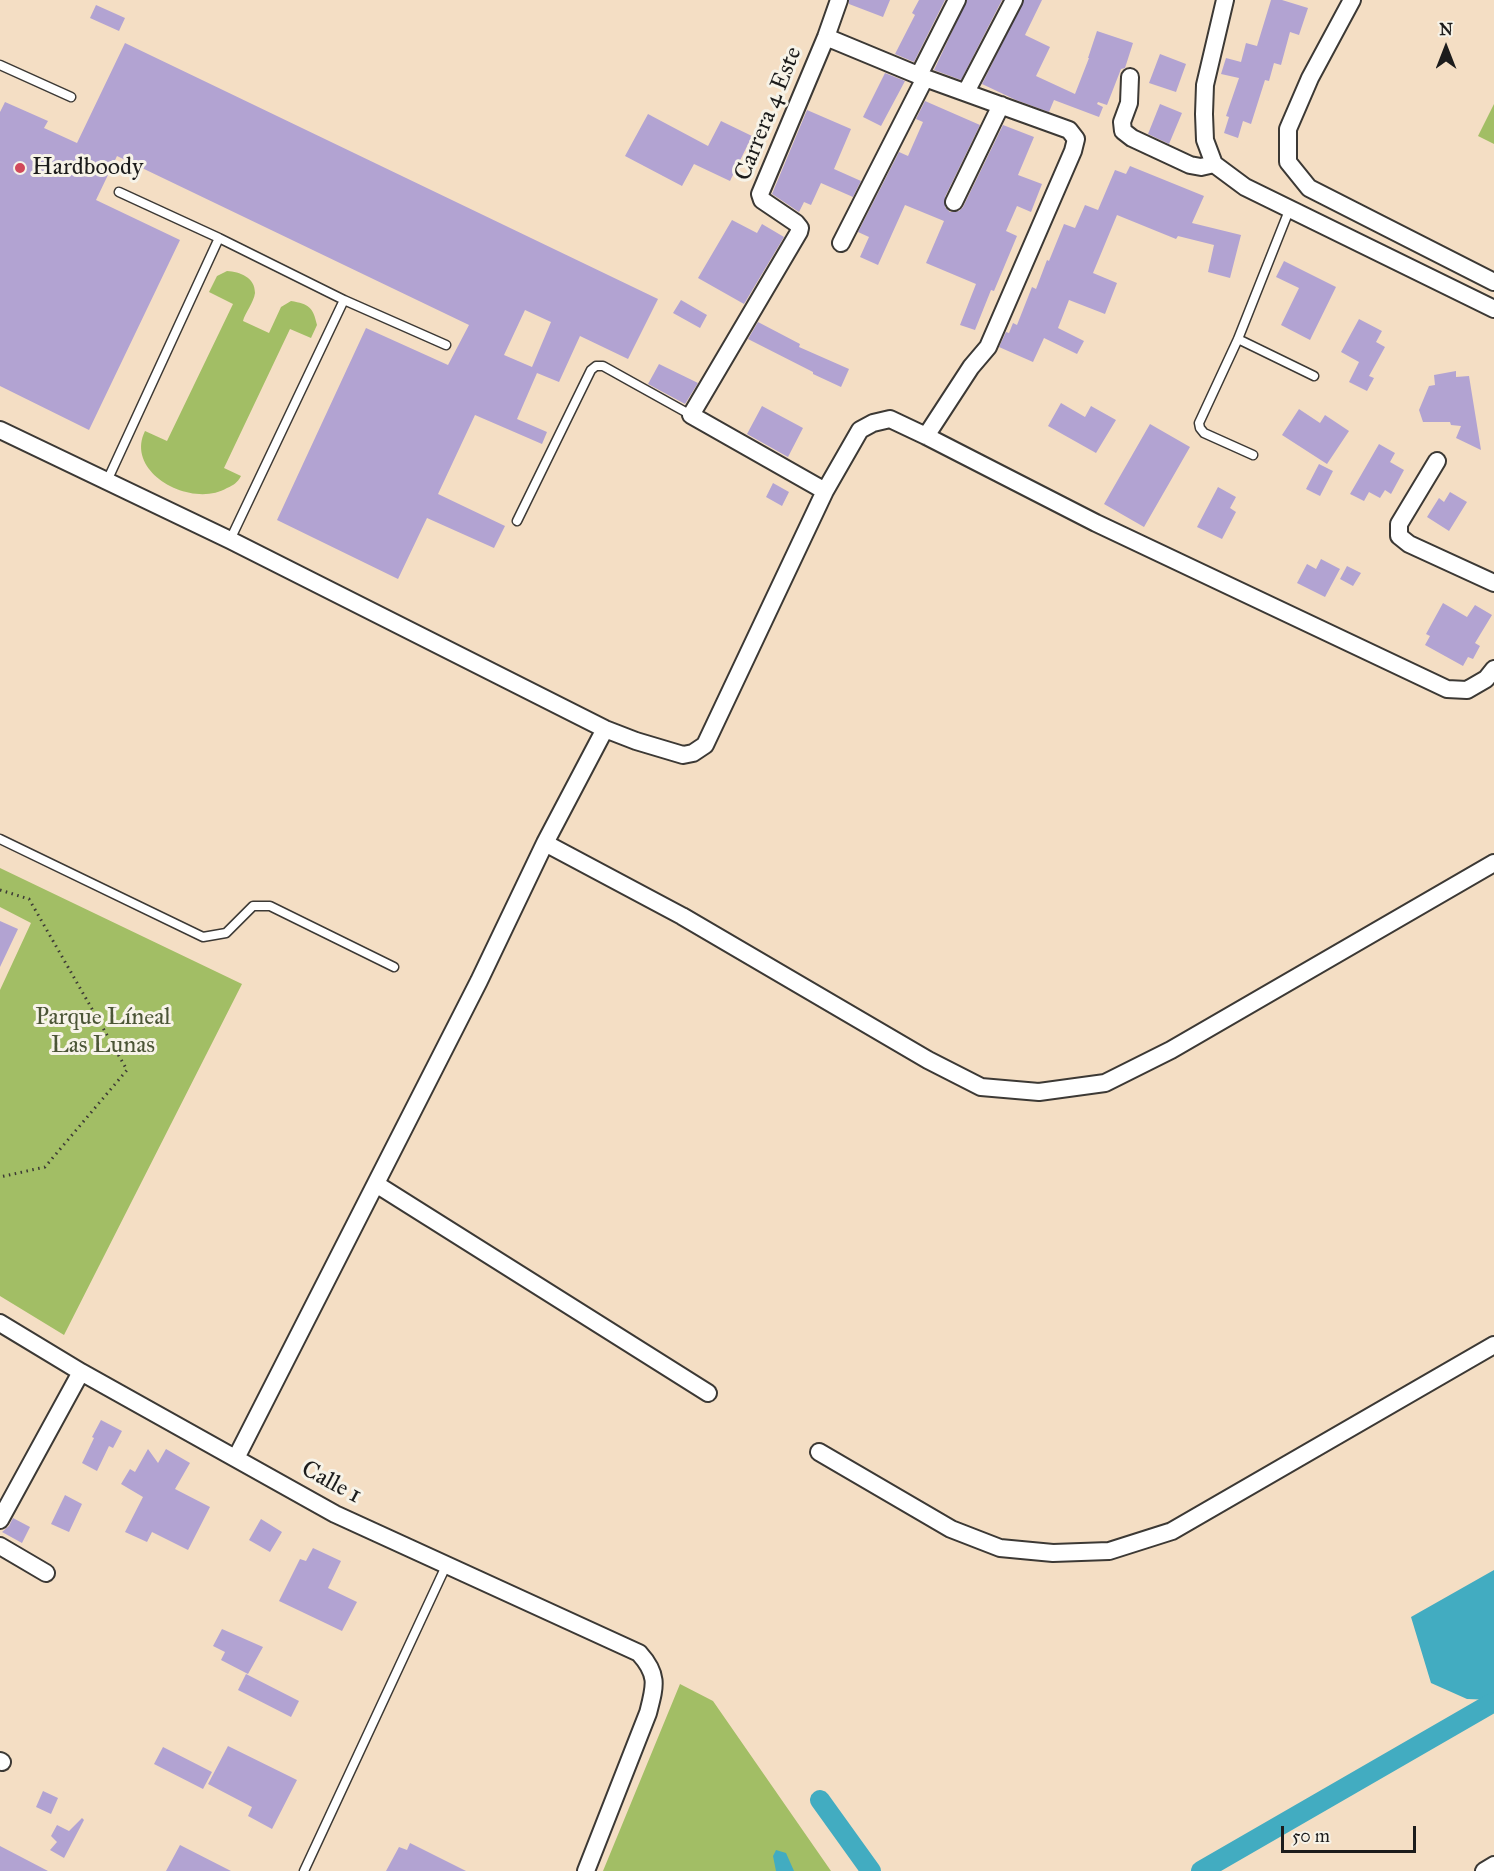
<!DOCTYPE html>
<meta charset="utf-8">
<style>
body{margin:0}
#map{position:relative;width:1494px;height:1871px;overflow:hidden;background:#f4dec4;font-family:"IM FELL Great Primer",serif}
canvas{display:block}
.north{position:absolute;left:1416px;top:18px;width:60px;height:60px;-webkit-text-stroke:4px #f7f3e8;paint-order:stroke;rotate:0deg;font-size:16px;font-weight:700;line-height:24px;text-align:center;color:#1c1c1c}
.north::after{content:'';display:block;margin:auto;width:21px;height:27px;background:#1c1c1c;clip-path:polygon(50% 0,100% 100%,50% 72%,0 100%)}
.scale{position:absolute;left:1281px;top:1826px;width:135px;height:27px;box-sizing:border-box;border:3px solid #1c1c1c;border-top:0;padding-left:8px;font-size:18px;line-height:21px;white-space:nowrap;color:#1c1c1c;-webkit-text-stroke:4px #f7f3e8;paint-order:stroke}
</style>
<div id="map">
<canvas width="1494" height="1871"></canvas>
<div class="north">N</div>
<div class="scale">50 m</div>
</div>
<script>
const ctx = document.querySelector('canvas').getContext('2d');
ctx.lineJoin = 'round';
function fill(path, color) { ctx.fillStyle = color; ctx.fill(path, 'evenodd'); }
function trace(path, color, width, dash) { ctx.strokeStyle = color; ctx.lineWidth = width; ctx.lineCap = dash ? 'butt' : 'round'; ctx.setLineDash(dash || []); ctx.stroke(path); }
function drawText(font, color, halo, rows, align = 'center') {
  ctx.font = font + ' "IM FELL Great Primer",serif'; ctx.lineWidth = 6; ctx.setLineDash([]); ctx.textBaseline = 'middle'; ctx.strokeStyle = halo; ctx.fillStyle = color; for (const [text, x, y, turn = 0] of rows) {
    ctx.save(); ctx.translate(x, y); ctx.rotate((+turn || 0) * Math.PI / 180); ctx.textAlign = isNaN(turn) ? turn : align; if (halo) ctx.strokeText(text, 0, 0); ctx.fillText(text, 0, 0); ctx.restore();
  }
}
fill(new Path2D(`
 M1494 104V144L1478 136Z
 M227 271C240 272 255 277 255 293 254 302 245 313 243 321L269 333 281 307 291 301C309 304 313 307 317 325L311 338 290 329 224 468 241 476C237 483 234 485 227 488 192 509 124 473 145 431L167 441 233 304 209 292 217 276Z
 M0 868 242 984 64 1335 0 1296V990L31 923 0 907Z
 M680 1684 713 1701 831 1871H603Z`), '#a2be65');
fill(new Path2D(`
 M1494 1570V1700L1467 1699 1431 1683 1411 1617Z
 M776 1850 786 1853 794 1871H776L773 1856Z`), '#42acc1');
trace(new Path2D(`
 M820 1800 871 1871
 M1201 1871 1494 1702`), '#42acc1', 20);
fill(new Path2D(`
 M849 0H890L883 17 849 4Z
 M919 0H945L914 62 895 54 915 15 912 13Z
 M967 0H1002L961 80 934 70Z
 M1024 0H1042L1025 35 1050 47 1036 76 1075 94 1089 58H1088L1097 31 1133 43 1125 68 1121 69 1107 105 1098 102 1097 104 1103 107 1099 117 1054 100 1049 112 1016 100 982 84Z
 M1271 0H1282L1308 8 1299 35 1290 32 1281 65 1274 63 1269 81 1265 80 1251 124 1243 121 1238 138 1224 133 1229 117 1226 116 1239 78 1221 74 1226 58 1241 62 1246 43 1257 46Z
 M96 5 125 18 119 31 90 18Z
 M125 43 658 299 628 359 580 336 559 382 537 373 517 419 547 432 542 444 475 415 438 494 505 526 494 548 427 518 398 579 277 520 366 328 448 365 469 325 117 156 96 200 180 240 89 430 0 386V112L5 102 48 121 44 128 77 143ZM525 310 551 322 532 367 504 355Z
 M1160 54 1186 64 1176 92 1149 83Z
 M885 73 905 81 881 126 863 117Z
 M925 101 980 125 945 197V207L950 212 959 211 963 207 1003 125 1034 137 1018 175 1042 184 1031 212 1017 206 1006 231 1017 236 994 291 991 290 975 330 960 325 976 284 926 263 944 221 905 205 878 265 860 257 869 237 858 232 899 152 908 156 923 122 916 119Z
 M1160 104 1182 113 1169 144 1148 134Z
 M807 110 851 129 834 169 861 181 853 197 821 183 811 205 804 202 799 212 772 194Z
 M648 114 708 146 721 121 752 136 730 181 694 164 682 186 625 156Z
 M1130 166 1204 196 1192 223 1241 235 1230 278 1208 272 1214 245 1178 236 1176 239 1117 215 1093 273 1117 283 1105 314 1069 300 1058 328 1084 341 1077 354 1044 338 1033 362 999 347 1006 332 1009 333 1013 323 1017 325 1032 287 1036 289 1047 260 1049 261 1064 224 1075 228 1085 205 1098 210 1115 170 1126 174Z
 M732 220 757 233 762 224 784 237 744 304 698 278Z
 M1284 261 1336 287 1310 340 1281 325 1299 288 1276 277Z
 M681 300 707 315 700 328 673 313Z
 M1359 319 1382 331 1376 342 1385 347 1369 376 1374 378 1367 391 1349 382 1359 362 1341 352Z
 M758 322 800 344 799 347 849 369 841 387 813 374V372L748 339Z
 M659 364 698 383 685 404 648 384Z
 M1456 371V377L1469 376 1481 450 1456 438 1461 426 1451 425 1450 422H1423L1419 410 1429 386 1435 385 1434 375Z
 M1061 403 1085 417 1091 406 1116 420 1096 453 1048 426Z
 M762 406 803 428 788 457 747 434Z
 M1299 409 1320 423 1325 415 1349 431 1327 464 1282 435Z
 M1150 424 1190 447 1144 527 1104 504Z
 M1379 444 1395 453 1390 462 1404 470 1391 494 1385 490 1380 498 1369 492 1364 501 1350 494Z
 M1319 464 1333 471 1320 496 1306 489Z
 M773 483 789 492 782 506 766 497Z
 M1218 487 1236 497 1230 508 1236 512 1222 539 1197 527Z
 M1450 492 1467 502 1449 531 1427 517 1439 498 1444 502Z
 M1321 559 1340 569 1325 597 1297 583 1307 564 1316 569Z
 M1347 566 1361 573 1353 586 1340 579Z
 M1443 603 1467 617 1475 605 1492 615 1475 643 1480 646 1473 659 1468 657 1463 666 1425 645 1430 636 1426 634Z
 M0 921 18 929 0 967Z
 M101 1420 122 1431 113 1448 109 1446 97 1471 82 1463 94 1438 92 1437Z
 M148 1449 158 1463 166 1449 190 1463 175 1489 210 1507 188 1550 152 1532 147 1542 125 1532 143 1497 121 1484 130 1469 135 1472Z
 M65 1495 82 1504 69 1532 51 1524Z
 M13 1518 30 1527 22 1543 2 1532 9 1526Z
 M261 1519 282 1532 270 1552 249 1540Z
 M313 1548 341 1561 328 1588 357 1602 342 1631 279 1601 300 1559 306 1561Z
 M222 1629 263 1647 248 1674 221 1660 225 1652 213 1646Z
 M246 1674 299 1701 291 1717 238 1690Z
 M228 1746 297 1780 272 1829 248 1816 252 1807 208 1784Z
 M163 1747 212 1772 203 1789 154 1764Z
 M43 1791 58 1798 51 1814 36 1807Z
 M82 1818 84 1820 64 1858 50 1850 57 1842 51 1836 57 1825 69 1831Z
 M410 1843 466 1871H386L399 1847 407 1850Z
 M180 1845 231 1871H166Z
 M0 1846 48 1871H0Z`), '#b2a3d2');
const service = new Path2D(`
 M0 65 71 97
 M119 192 219 238
 M344 300 446 345
 M1238 339 1314 376
 M1253 455 1204 433 1200 428 1199 423 1238 339 1290 208
 M107 481 219 238 344 300 230 540
 M517 521 591 370 596 366H603L691 415
 M0 839 203 937 226 933 253 906H270L394 967
 M304 1871 446 1566`);
const minor = new Path2D(`
 M1225 0 1205 85 1204 114 1205 140 1214 164 1245 187 1494 309
 M1352 0 1310 78 1288 129V162L1309 188 1494 282
 M826 37 925 78 1069 130 1076 139 1073 151 988 347 971 367 926 436
 M919 75 957 0
 M1130 77 1129 103 1122 122 1123 131 1132 138 1190 165 1201 167 1214 164
 M966 92 1014 0
 M954 202 1001 105
 M841 243 925 78
 M0 430 230 540 605 729 636 741 683 755 693 753 705 745 825 491 860 430 873 423 890 419 926 436 1096 523 1447 689 1467 690 1486 679 1494 669
 M1437 461 1399 524V536L1409 544 1494 583
 M825 491 691 415 799 232 800 228 796 223 762 200 760 194 826 37 839 0
 M545 843 682 916 928 1060 981 1087 1039 1092 1105 1083 1171 1050 1494 863
 M376 1184 708 1393
 M0 1323 81 1372 335 1514 639 1653C659 1675 655 1686 648 1713L586 1871
 M819 1452 951 1529 1000 1548 1053 1553 1109 1551 1172 1531 1494 1345
 M236 1458 479 981 545 843 605 729
 M0 1520 81 1372
 M0 1546 46 1573
 M0 1761 2 1762
 M1484 1871 1494 1865`);
trace(service, '#3c3935', 11);
trace(minor, '#3c3935', 20);
trace(new Path2D(`
 M0 890 29 899 127 1070 45 1167 0 1177`), '#3c3935', 3, [1.5, 4.5]);
trace(service, '#fff', 8);
trace(minor, '#fff', 16);
for (const [x, y, r, color] of [
 [20,168,6,"#d1495b"]
]) { const dot = new Path2D(); dot.arc(x, y, r, 0, 2 * Math.PI); ctx.fillStyle = color; ctx.fill(dot); trace(dot, '#f7f3e8', 2); }
drawText('24px', '#1c1c1c', '#f7f3e8', [
 ["Carrera 4 Este",769,114,-68],
 ["Calle 1",331,1483,28]
]);
drawText('24px', '#1c1c1c', '#f7f3e8', [
 ["Hardboody",32,168]
], 'left');
drawText('24px', '#4b5536', '#f7f3e8', [
 ["Parque Líneal",103,1018],
 ["Las Lunas",103,1046]
]);
</script>
